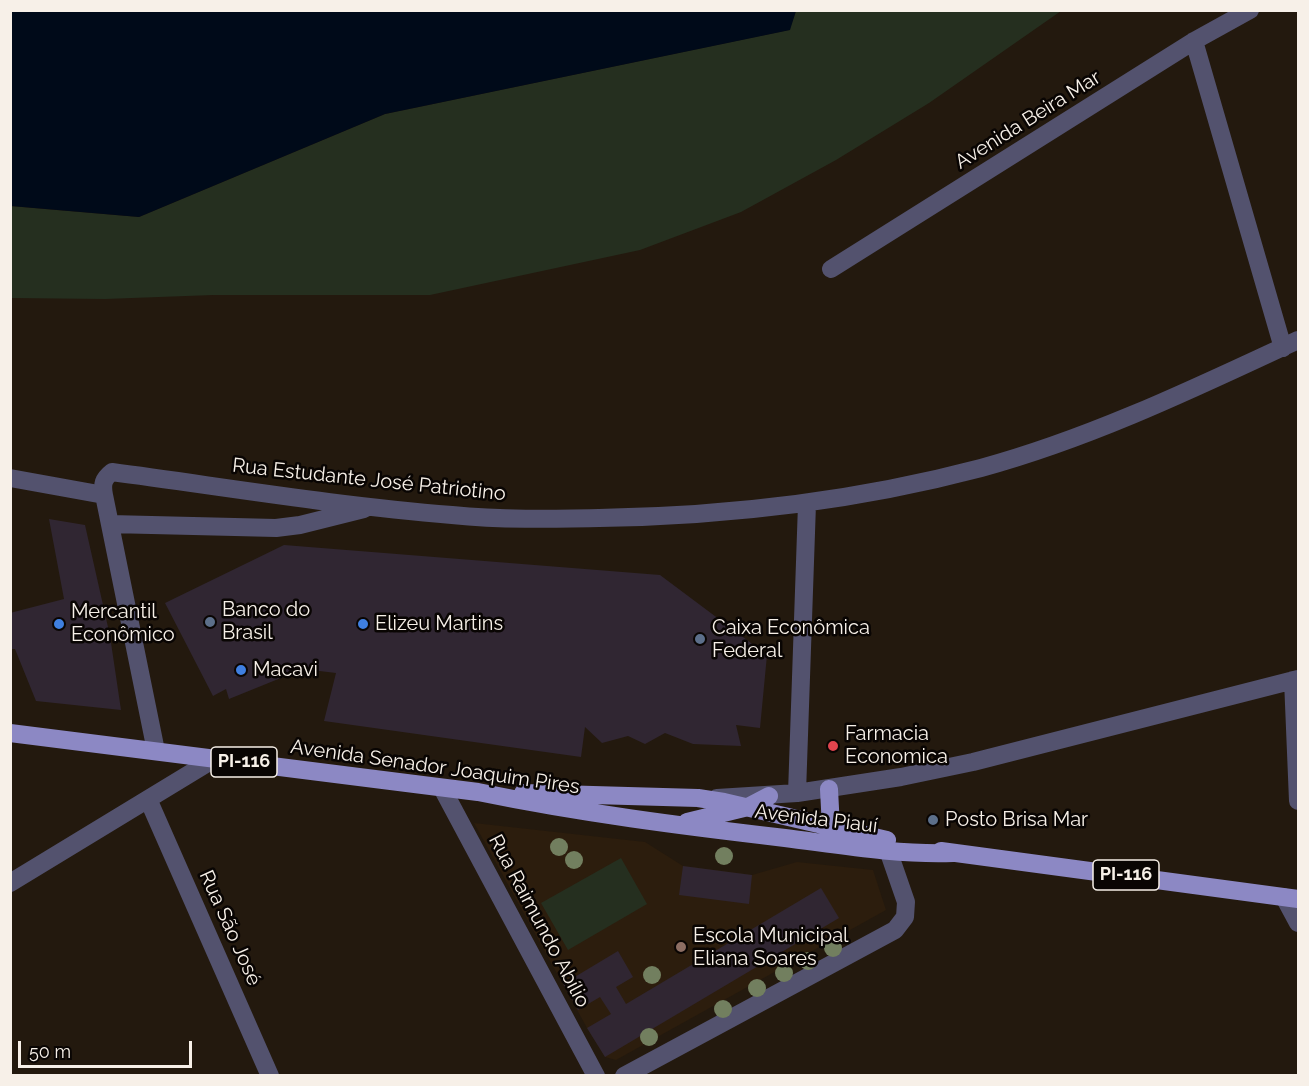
<!DOCTYPE html>
<meta charset="utf-8">
<style>
body{margin:0}
#map{position:relative;width:1309px;height:1086px;overflow:hidden;background:#23190e;font-family:Raleway,sans-serif}
canvas{display:block}
.frame{position:absolute;inset:0;border:12px solid #f7f0e8;pointer-events:none}
.scale{position:absolute;left:18px;top:1041px;width:174px;height:27px;box-sizing:border-box;border:3px solid #f7f0e8;border-top:0;padding-left:8px;font-size:18px;line-height:21px;white-space:nowrap;color:#f7f0e8;-webkit-text-stroke:4px #090503;paint-order:stroke}
</style>
<div id="map">
<canvas width="1309" height="1086"></canvas>
<div class="frame"></div>
<div class="scale">50 m</div>
</div>
<script>
const ctx = document.querySelector('canvas').getContext('2d');
ctx.lineJoin = 'round';
function fill(path, color) { ctx.fillStyle = color; ctx.fill(path, 'evenodd'); }
function trace(path, color, width, dash) { ctx.strokeStyle = color; ctx.lineWidth = width; ctx.lineCap = dash ? 'butt' : 'round'; ctx.setLineDash(dash || []); ctx.stroke(path); }
function drawText(font, color, halo, rows, align = 'center') {
  ctx.font = font + ' Raleway,sans-serif'; ctx.lineWidth = 5; ctx.setLineDash([]); ctx.textBaseline = 'middle'; ctx.strokeStyle = halo; ctx.fillStyle = color; for (const [text, x, y, turn = 0] of rows) {
    ctx.save(); ctx.translate(x, y); ctx.rotate((+turn || 0) * Math.PI / 180); ctx.textAlign = isNaN(turn) ? turn : align; if (halo) ctx.strokeText(text, 0, 0); ctx.fillText(text, 0, 0); ctx.restore();
  }
}
fill(new Path2D(`
 M474 823 645 842 683 866 752 875 797 862 873 870 886 910 616 1060 605 1057 587 1028Z`), '#2c1d0d');
fill(new Path2D(`
 M796 11H1061L929 103 836 160 741 212 640 250 430 295H213L105 299 11 298 10 206 139 217 385 114 789 30Z
 M621 858 647 904 568 950 541 903Z`), '#252f1f');
fill(new Path2D(`
 M10 11 11 10 796 11 790 30 385 114 139 217 11 206Z`), '#000a19');
fill(new Path2D(`
 M49 519 85 525 110 636 121 710 36 701 15 649H10V613L64 599Z
 M284 545 660 575 767 655 760 728 736 725 741 746 693 744 665 733 645 744 628 736 602 743 585 727 581 757 324 721 336 673 303 669 229 699 226 689 213 696 165 603Z
 M683 866 752 875 749 904 679 895Z
 M821 888 839 918 605 1057 587 1028 611 1014 600 997 578 1010 563 984 618 951 633 977 616 987 626 1004Z`), '#302632');
trace(new Path2D(`
 M1194 41 1283 348
 M831 269 1194 41 1250 10
 M10 478 104 495
 M110 524 276 528 300 525 364 509
 M1293 680 1298 801
 M156 751 104 495C102 484 103 479 112 472 225 487 339 506 452 515 501 520 550 519 599 518 728 516 856 501 981 468 1091 438 1195 388 1298 340
 M442 788 596 1076
 M797 793 807 504
 M717 798 797 793 901 777 973 762 1298 679
 M148 799 270 1076
 M10 883 214 759
 M1284 897 1298 923
 M624 1076 895 930 905 917 906 902 888 850`), '#53526e', 18);
trace(new Path2D(`
 M10 733 478 792C580 813 682 826 785 838 840 845 897 855 953 853
 M829 789 831 828
 M523 793 698 798 724 802 887 840
 M687 822 748 807 769 796
 M941 851 1298 899`), '#8c88c4', 18);
ctx.fillStyle = '#727f5f';
for (const [x, y] of [
 [559,847],
 [724,856],
 [574,860],
 [833,948],
 [808,961],
 [784,973],
 [652,975],
 [757,988],
 [723,1009],
 [649,1037]
]) { ctx.beginPath(); ctx.arc(x, y, 9, 0, 2 * Math.PI); ctx.fill(); }
for (const [x, y, r, color] of [
 [210,622,6,"#5c6f8a"],
 [59,624,6,"#3f7fe0"],
 [363,624,6,"#3f7fe0"],
 [700,639,6,"#5c6f8a"],
 [241,670,6,"#3f7fe0"],
 [833,746,6,"#e0444e"],
 [933,820,6,"#5c6f8a"],
 [681,947,6,"#8d6e63"]
]) { const dot = new Path2D(); dot.arc(x, y, r, 0, 2 * Math.PI); ctx.fillStyle = color; ctx.fill(dot); trace(dot, '#090503', 2); }
for (const [x, y, w] of [
 [244,762,66],
 [1126,875,66]
]) { const box = new Path2D(); box.roundRect(x - w / 2, y - 15, w, 30, 4.5); ctx.fillStyle = '#090503'; ctx.fill(box); trace(box, '#f7f0e8', 1.5); }
drawText('bold 18px', '#f7f0e8', null, [
 ["PI-116",244,762],
 ["PI-116",1126,875]
]);
drawText('20px', '#f7f0e8', '#090503', [
 ["Avenida Beira Mar",1028,120,-32],
 ["Rua Estudante José Patriotino",369,480,6],
 ["Avenida Senador Joaquim Pires",435,767,8],
 ["Avenida Piauí",816,819,7],
 ["Rua Raimundo Abílio",539,921,62],
 ["Rua São José",230,928,66]
]);
drawText('20px', '#f7f0e8', '#090503', [
 ["Banco do",222,610],
 ["Brasil",222,633],
 ["Mercantil",71,612],
 ["Econômico",71,635],
 ["Elizeu Martins",375,624],
 ["Caixa Econômica",712,628],
 ["Federal",712,651],
 ["Macavi",253,670],
 ["Farmacia",845,734],
 ["Economica",845,757],
 ["Posto Brisa Mar",945,820],
 ["Escola Municipal",693,936],
 ["Eliana Soares",693,959]
], 'left');
</script>
